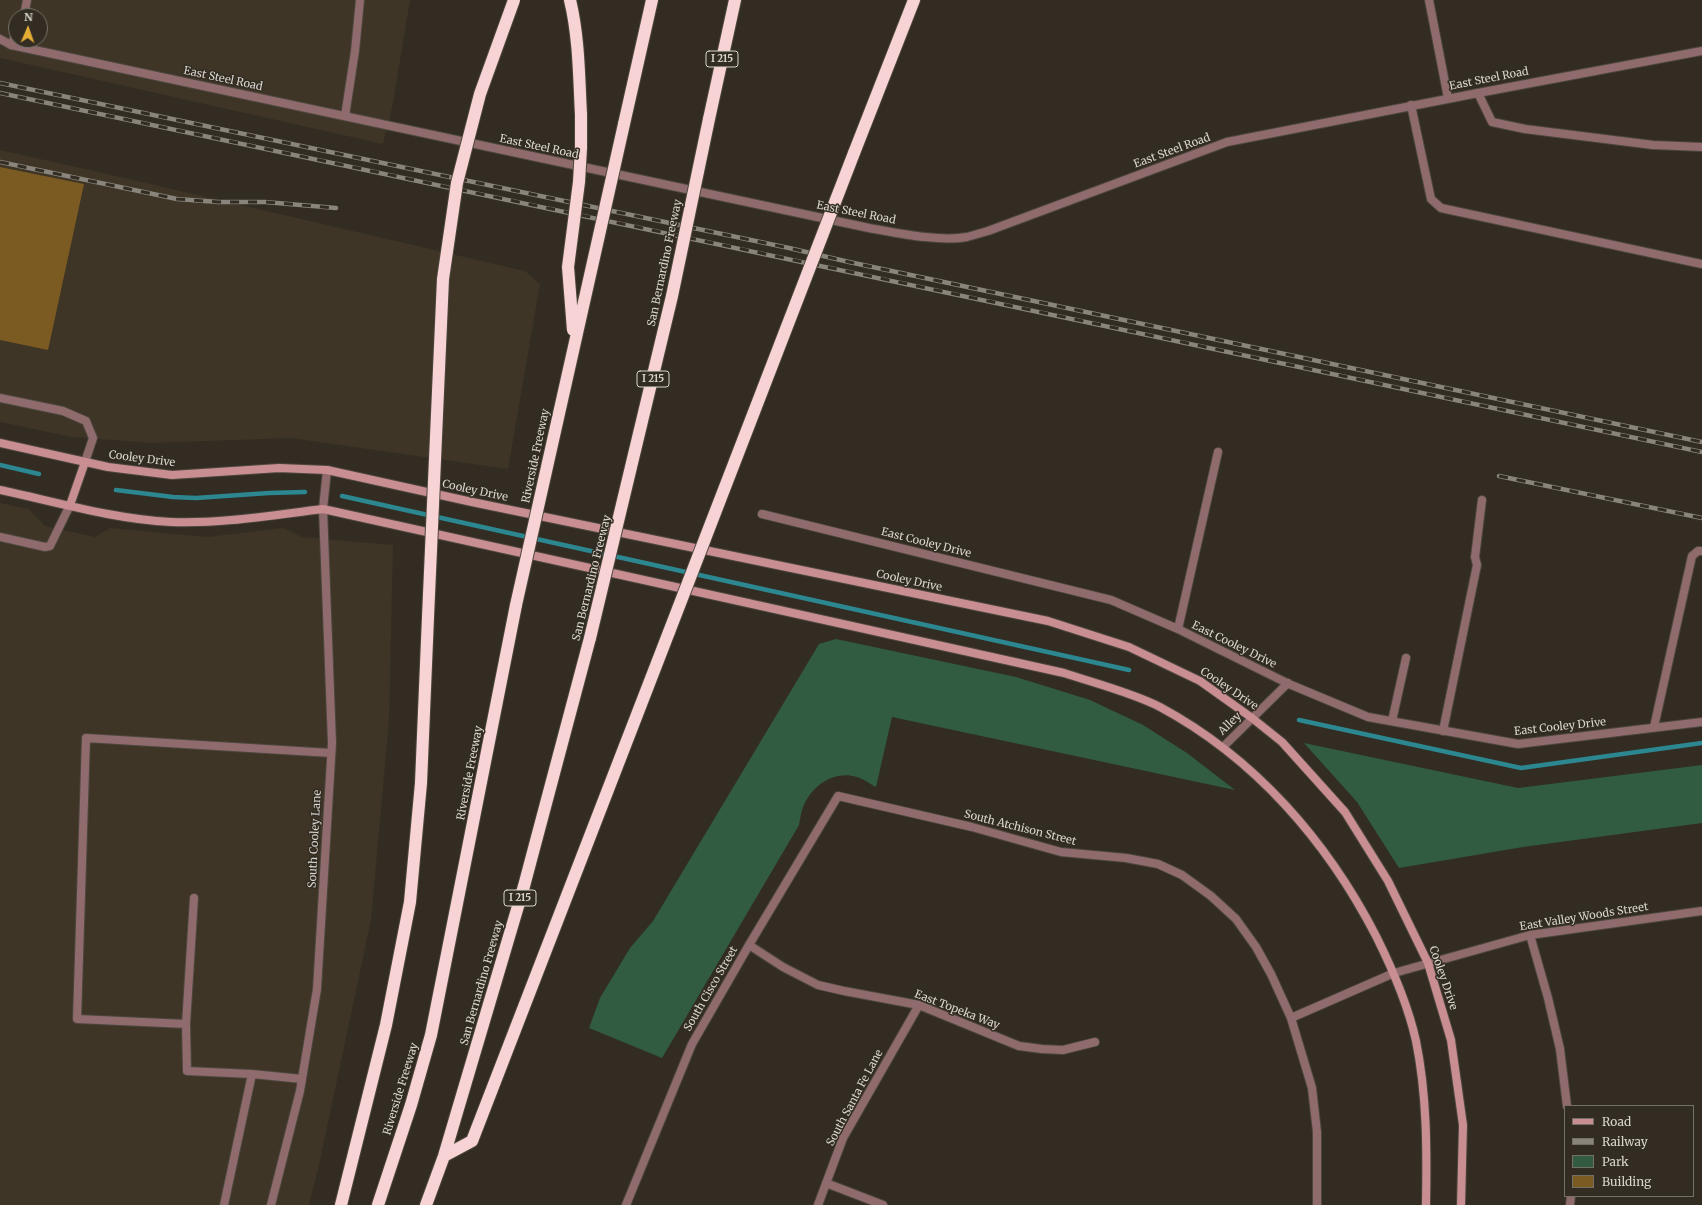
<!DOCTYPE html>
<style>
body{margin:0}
#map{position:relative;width:1702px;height:1205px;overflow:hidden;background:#322c22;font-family:Merriweather,serif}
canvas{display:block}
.legend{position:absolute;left:1564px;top:1105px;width:130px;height:92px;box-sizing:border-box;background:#322c22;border:1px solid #757067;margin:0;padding:5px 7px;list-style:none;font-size:12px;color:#d9d5cf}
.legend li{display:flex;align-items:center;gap:8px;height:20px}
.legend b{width:20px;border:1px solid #757067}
.north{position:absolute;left:8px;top:8px;width:40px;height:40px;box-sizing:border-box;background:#322c22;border:1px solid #757067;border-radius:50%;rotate:2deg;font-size:11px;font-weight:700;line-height:16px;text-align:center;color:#d9d5cf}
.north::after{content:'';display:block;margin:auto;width:14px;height:18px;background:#e4ae35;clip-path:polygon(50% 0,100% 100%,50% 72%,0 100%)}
</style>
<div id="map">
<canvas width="1702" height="1205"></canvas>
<ul class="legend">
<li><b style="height:5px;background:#c98e92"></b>Road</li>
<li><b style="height:5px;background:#89847c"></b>Railway</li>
<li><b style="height:11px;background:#315c41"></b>Park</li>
<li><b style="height:11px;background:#7b5b22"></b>Building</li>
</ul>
<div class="north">N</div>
</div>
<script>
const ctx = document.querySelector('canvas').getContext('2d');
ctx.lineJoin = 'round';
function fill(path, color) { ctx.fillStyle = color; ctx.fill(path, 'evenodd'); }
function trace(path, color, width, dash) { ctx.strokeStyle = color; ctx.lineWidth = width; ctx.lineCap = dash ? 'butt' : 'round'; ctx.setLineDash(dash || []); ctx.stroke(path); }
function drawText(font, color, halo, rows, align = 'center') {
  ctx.font = font + ' Merriweather,serif'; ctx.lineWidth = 3; ctx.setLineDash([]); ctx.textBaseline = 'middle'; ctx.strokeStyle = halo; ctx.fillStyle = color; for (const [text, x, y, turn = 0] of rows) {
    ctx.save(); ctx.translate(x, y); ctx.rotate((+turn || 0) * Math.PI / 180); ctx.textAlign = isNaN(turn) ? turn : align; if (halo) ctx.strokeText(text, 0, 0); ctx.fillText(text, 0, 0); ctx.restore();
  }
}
fill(new Path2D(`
 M0 0H410L392 108 383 144 0 58ZM16 16H40V40H16Z
 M0 150 90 170 525 271 540 284 508 469 291 438 152 443 72 437 0 422Z
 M0 503 29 509 45 526 95 537 110 528 207 537 283 528 302 537 393 545 389 721 371 920 319 1165 309 1205H0Z`), '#3e3526');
fill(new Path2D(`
 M836 639 1016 677 1090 700 1143 725 1187 753 1235 790 892 717 876 787C870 784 864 779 857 777 833 770 812 786 803 807 801 813 800 819 799 825L662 1058 589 1028 600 998 630 948 653 921 819 644Z
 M1304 743 1518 788 1702 765V823L1523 847 1399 868 1357 802Z`), '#315c41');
trace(new Path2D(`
 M0 465 39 474
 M116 490 173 497 196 498 269 493 305 492
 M342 496 1129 670
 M1299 720 1521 768 1702 743`), '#2c8791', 4.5);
fill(new Path2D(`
 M0 167 84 184 48 350 0 340Z`), '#7b5b22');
const lane = new Path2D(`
 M1429 0 1448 98
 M24 16 27 0
 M11 45 16 34
 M1478 93 1492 122 1525 129 1653 145 1702 147
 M1411 105 1431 199 1441 208 1702 264
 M345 116 355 51 360 0
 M0 398 63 411 86 421 93 438 85 462
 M762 514 1111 600 1178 629 1289 684 1368 717 1518 744 1702 722
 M0 537 45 547 50 546 70 505
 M1178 629 1218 452
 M1392 721 1406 658
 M1654 727 1692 556 1698 551H1702
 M1443 731 1477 565 1475 557 1482 500
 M1223 747 1288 683
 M186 1024 194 898
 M252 1074 302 1079
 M224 1205 252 1074 187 1071 186 1024 77 1019 86 738 331 753`);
const street = new Path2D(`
 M0 39 11 45 869 228C898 233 939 242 967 237 974 235 981 233 988 231L1227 142 1478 93 1702 51
 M1530 935 1548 998 1560 1049 1567 1106
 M749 945 783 967 818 985 844 991 919 1005 1019 1046 1042 1049 1063 1050 1095 1042
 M1291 1018 1394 973 1530 935 1702 911
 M826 1183 883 1205
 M271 1205 300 1091 317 989 332 743 323 509 327 470
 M626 1205 692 1044 749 945 838 796 972 827 1061 852 1126 858 1158 864 1182 875 1211 896 1236 919 1256 947 1271 974 1291 1018 1312 1088 1317 1132V1205
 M818 1205 843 1138 919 1005
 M1570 1205 1571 1196`);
const secondary = new Path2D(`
 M0 443 108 467 172 475 279 468 327 470 472 502 1048 621 1129 647 1200 681 1252 718 1282 742 1345 812 1388 881 1428 963 1451 1040 1463 1125 1461 1205
 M0 490C56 502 113 519 171 522 221 524 273 515 323 509L1064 673C1094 683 1133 693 1160 707 1255 758 1327 841 1376 936 1392 968 1408 1005 1416 1041 1427 1095 1427 1150 1426 1205
 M70 505 85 462`);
const highway = new Path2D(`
 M570 0C579 37 579 77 581 115
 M709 119 735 0
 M624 124 652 0
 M854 153 914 0
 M444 1156 472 1141 669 632
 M341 1205 386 1025 410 902 421 783 428 617
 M378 1205 411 1105 431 1035 516 605
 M426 1205 444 1156 524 886 590 638`);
trace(lane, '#4d473e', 10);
trace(street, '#4d473e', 10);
trace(secondary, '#4d473e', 10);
trace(highway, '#4d473e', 14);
trace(lane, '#906b6e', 8);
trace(street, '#906b6e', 8);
trace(secondary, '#c98e92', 8);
trace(highway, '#f8d3d5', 12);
const rail = new Path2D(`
 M0 83 789 248 849 262 1702 442
 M0 93C568 212 1135 332 1702 452
 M0 162 177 199 218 202H265L336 208
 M1499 476 1702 518`);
trace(rail, '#89847c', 4.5);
trace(rail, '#322c22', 3, [9]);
const highwayBridge = new Path2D(`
 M573 330 568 267 579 182 581 148V115
 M516 605 624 124
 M428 617 443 279 457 183 480 94 514 0
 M669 632 854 153
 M590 638 672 296 709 119`);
trace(highwayBridge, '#4d473e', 14, []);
trace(highwayBridge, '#f8d3d5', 12);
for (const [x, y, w] of [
 [722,59,32],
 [653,379,32],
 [520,898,32]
]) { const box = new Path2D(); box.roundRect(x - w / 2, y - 8, w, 16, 3); ctx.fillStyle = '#322c22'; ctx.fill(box); trace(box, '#d9d5cf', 1); }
drawText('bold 10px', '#d9d5cf', null, [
 ["I 215",722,59],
 ["I 215",653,379],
 ["I 215",520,898]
]);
drawText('11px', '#d9d5cf', '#322c22', [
 ["East Steel Road",223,79,12],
 ["East Steel Road",1489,79,-11],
 ["East Steel Road",539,147,12],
 ["East Steel Road",1172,151,-20],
 ["East Steel Road",856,213,11],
 ["San Bernardino Freeway",665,263,-78],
 ["Riverside Freeway",536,456,-78],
 ["Cooley Drive",142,459,7],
 ["Cooley Drive",475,491,12],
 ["East Cooley Drive",926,543,14],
 ["San Bernardino Freeway",592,578,-76],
 ["Cooley Drive",909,581,12],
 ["East Cooley Drive",1234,645,26],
 ["Cooley Drive",1229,689,34],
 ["Alley",1230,724,-44],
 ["East Cooley Drive",1560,727,-6],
 ["Riverside Freeway",470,773,-79],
 ["South Atchison Street",1020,828,14],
 ["South Cooley Lane",315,839,-87],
 ["East Valley Woods Street",1584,917,-9],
 ["Cooley Drive",1443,978,71],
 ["San Bernardino Freeway",482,983,-74],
 ["South Cisco Street",711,989,-60],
 ["East Topeka Way",957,1010,21],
 ["Riverside Freeway",401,1089,-73],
 ["South Santa Fe Lane",855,1098,-62]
]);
</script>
